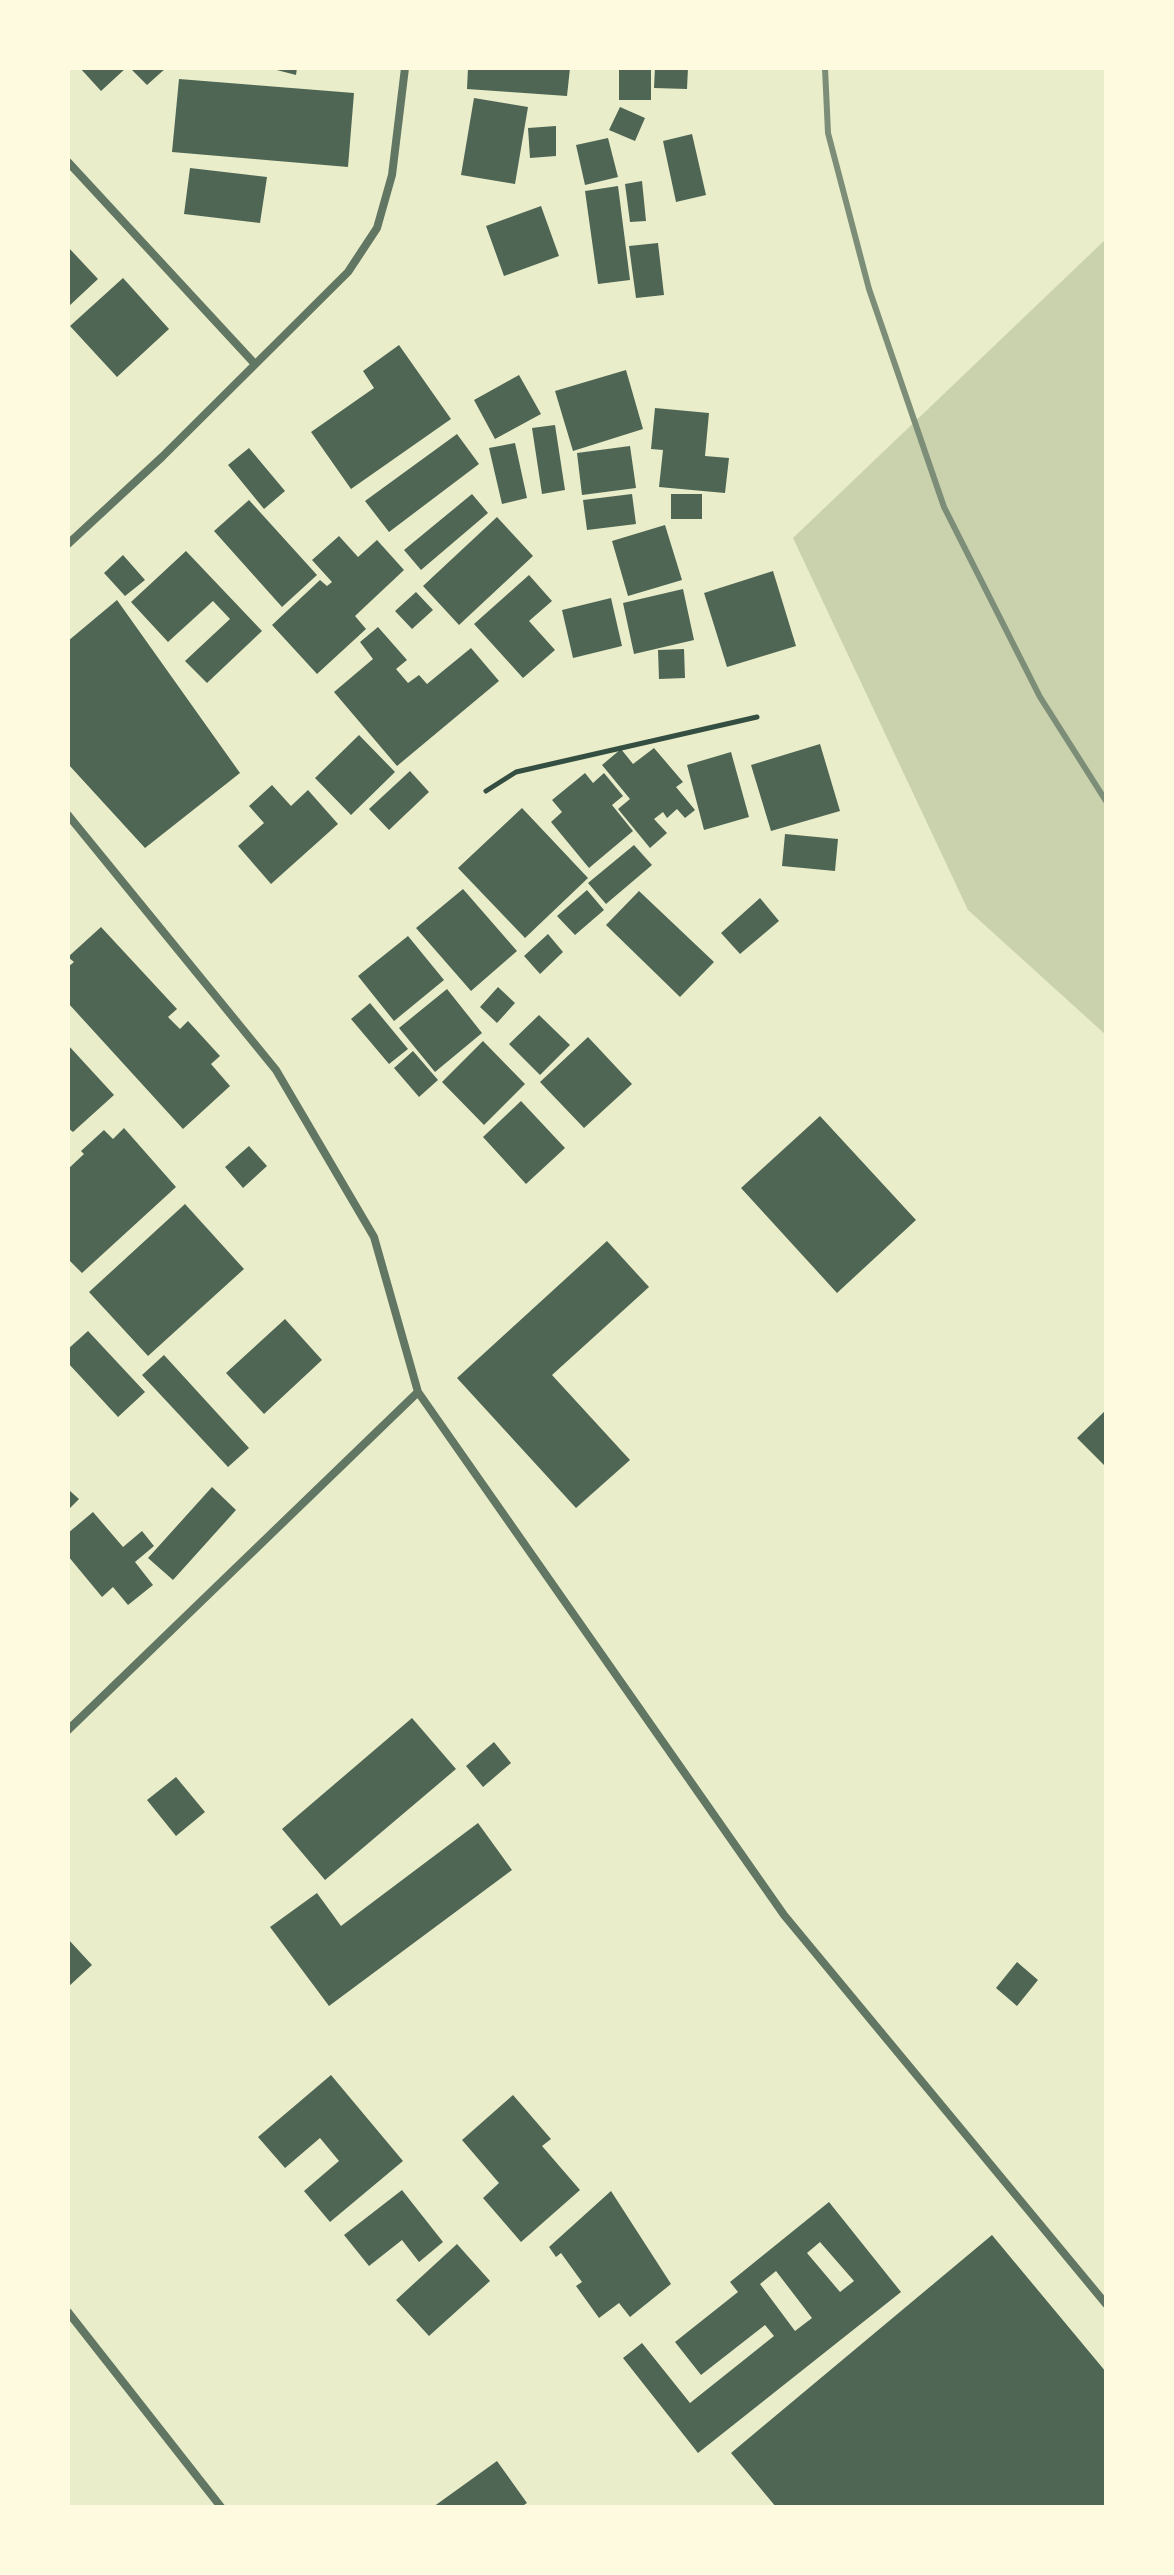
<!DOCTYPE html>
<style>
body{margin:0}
#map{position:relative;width:1174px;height:2575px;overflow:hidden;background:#e9edc9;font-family:Overpass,sans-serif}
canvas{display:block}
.frame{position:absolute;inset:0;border:70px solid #fefae0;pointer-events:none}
</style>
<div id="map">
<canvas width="1174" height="2575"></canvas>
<div class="frame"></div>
</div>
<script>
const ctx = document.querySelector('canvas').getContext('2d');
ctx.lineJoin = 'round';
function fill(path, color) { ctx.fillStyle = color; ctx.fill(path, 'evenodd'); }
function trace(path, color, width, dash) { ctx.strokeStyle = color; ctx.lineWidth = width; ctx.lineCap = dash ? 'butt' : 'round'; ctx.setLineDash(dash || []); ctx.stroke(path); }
fill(new Path2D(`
 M1106 239V1035L968 910 793 538Z`), '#cad2ad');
fill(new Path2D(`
 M80 68H126L101 91Z
 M130 68H166L147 85Z
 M269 68H297L296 75Z
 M468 68H570L567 96 467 89Z
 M619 68H651V100H619Z
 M655 68H688L687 89 654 88Z
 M179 79 354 93 348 167 172 152Z
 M474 98 528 107 515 184 461 175Z
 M620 107 645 118 635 141 609 130Z
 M556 126V156L530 158 528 128Z
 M692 134 706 195 676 202 663 141Z
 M608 138 618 177 585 185 576 145Z
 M190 168 267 177 260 223 184 214Z
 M642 181 646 221 630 222 625 184Z
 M618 186 630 280 598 284 585 191Z
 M541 206 559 256 504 276 486 226Z
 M658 243 664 295 636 298 629 246Z
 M68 247 98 279 68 307Z
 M123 278 169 329 117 377 70 326Z
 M399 345 451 419 351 489 311 432 374 388 363 371Z
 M626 370 643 429 573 451 555 391Z
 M519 375 541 414 495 439 474 400Z
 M655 408 709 413 705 456 729 458 725 493 659 487 663 450 651 449Z
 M555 425 565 490 542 494 532 428Z
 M457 434 479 464 389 532 365 501Z
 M515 443 527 498 502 504 489 448Z
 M630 446 636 488 582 495 577 453Z
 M249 448 285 491 264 509 228 465Z
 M472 494 488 513 421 570 404 550Z
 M632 494 636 524 587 530 583 500Z
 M671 494H702V519H671Z
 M249 500 317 575 282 607 214 531Z
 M497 517 533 556 459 625 423 586Z
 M665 525 682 580 628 596 612 541Z
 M339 536 358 557 377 540 404 570 355 616 366 629 317 674 272 625 320 580 327 586 332 582 312 560Z
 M186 551 262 631 207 683 185 661 230 619 213 601 168 642 131 602Z
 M123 555 145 580 125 596 104 573Z
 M773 571 796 646 727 667 704 593Z
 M529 575 552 601 529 621 555 650 523 678 474 624Z
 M683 589 694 640 634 654 623 603Z
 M416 592 433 610 412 629 395 611Z
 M611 598 622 646 573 658 562 610Z
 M117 600 240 773 145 848 68 764V641Z
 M378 627 407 660 396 669 408 683 419 675 427 684 471 648 499 681 397 766 334 692 373 659 360 642Z
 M684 649 685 678 659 679 658 650Z
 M359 735 395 772 351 815 315 778Z
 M820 744 840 811 771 831 751 765Z
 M654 748 683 782 676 787 695 810 685 818 677 809 667 818 663 812 654 819 667 833 650 848 618 809 630 799 602 765 621 749 633 764Z
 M731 752 749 817 704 830 687 765Z
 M410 771 429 792 389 830 369 809Z
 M585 773 593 783 604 773 623 796 612 805 633 831 589 868 551 822 562 812 552 800Z
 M272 785 291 806 308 790 338 824 271 884 238 846 264 823 249 806Z
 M522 808 588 878 525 938 458 868Z
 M785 834 838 839 835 871 782 866Z
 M634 845 652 865 606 904 588 883Z
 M463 889 517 951 471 991 416 928Z
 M587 890 604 910 575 935 557 916Z
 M639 891 714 962 680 997 606 925Z
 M760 898 779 921 740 954 721 933Z
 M101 927 177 1009 168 1017 180 1029 188 1021 220 1056 211 1064 230 1086 183 1129 68 1003V967L74 962 68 957Z
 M548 934 563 952 540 974 524 956Z
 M408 936 444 980 394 1021 358 976Z
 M498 987 515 1003 497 1023 480 1007Z
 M447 989 482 1033 435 1072 399 1028Z
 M370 1003 408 1049 389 1064 351 1019Z
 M539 1015 570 1045 540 1075 509 1044Z
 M588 1037 632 1084 584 1128 540 1082Z
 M483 1041 525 1084 484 1125 442 1082Z
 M68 1045 114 1095 73 1132 68 1128Z
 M413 1051 438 1080 419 1097 394 1068Z
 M521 1101 565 1148 526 1184 483 1137Z
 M820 1116 916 1220 837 1293 741 1188Z
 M124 1128 176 1187 82 1273 68 1259V1169L84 1154 81 1151 104 1130 113 1139Z
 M249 1146 267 1166 243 1188 225 1167Z
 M185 1204 244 1269 148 1356 89 1292Z
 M607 1241 649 1287 552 1375 630 1460 576 1508 457 1378Z
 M285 1319 322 1360 264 1414 226 1373Z
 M88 1331 145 1392 118 1417 68 1363V1349Z
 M164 1355 249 1448 228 1467 142 1375Z
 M1106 1410V1467L1077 1438Z
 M212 1487 236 1510 173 1580 148 1558Z
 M70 1491 79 1499 68 1510V1493Z
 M93 1512 123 1547 142 1531 154 1546 135 1562 153 1585 128 1605 113 1587 102 1597 68 1556V1533Z
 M412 1718 456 1769 325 1880 282 1829Z
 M494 1742 511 1763 483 1787 466 1766Z
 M176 1777 205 1812 176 1836 147 1800Z
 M478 1823 512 1870 329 2006 270 1927 317 1893 341 1926Z
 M68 1939 92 1965 68 1987Z
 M1017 1962 1038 1980 1017 2006 996 1988Z
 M331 2075 403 2161 330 2222 304 2191 339 2161 320 2138 285 2168 258 2137Z
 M513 2095 551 2139 542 2146 580 2190 521 2242 483 2198 499 2183 462 2140Z
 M402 2190 443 2242 419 2262 402 2240 369 2266 344 2235Z
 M611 2191 671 2284 630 2317 619 2303 599 2318 576 2286 582 2282 561 2253 556 2257 549 2247Z
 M829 2202 901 2292 698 2453 623 2358 642 2343 690 2403 774 2336 765 2325 701 2375 675 2342 738 2292 730 2282ZM820 2242 854 2281 840 2292 807 2253ZM776 2271 812 2318 795 2331 760 2284Z
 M992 2235 1106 2372V2507H776L731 2453Z
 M457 2244 490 2281 429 2336 396 2300Z
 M497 2461 527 2503 521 2507H433Z`), '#4f6655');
trace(new Path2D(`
 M486 791 516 772 757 717`), '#344e41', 5);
trace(new Path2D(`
 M68 162 254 363
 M68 544 162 457 348 272 377 228 392 175 405 68
 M68 815 276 1070 374 1237 418 1392 784 1915 1106 2304
 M68 1730 418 1392
 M68 2312 221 2507`), '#617663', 8);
trace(new Path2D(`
 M825 68 828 133 869 289 944 507 1040 697 1106 801`), '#7c8e77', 6);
</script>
